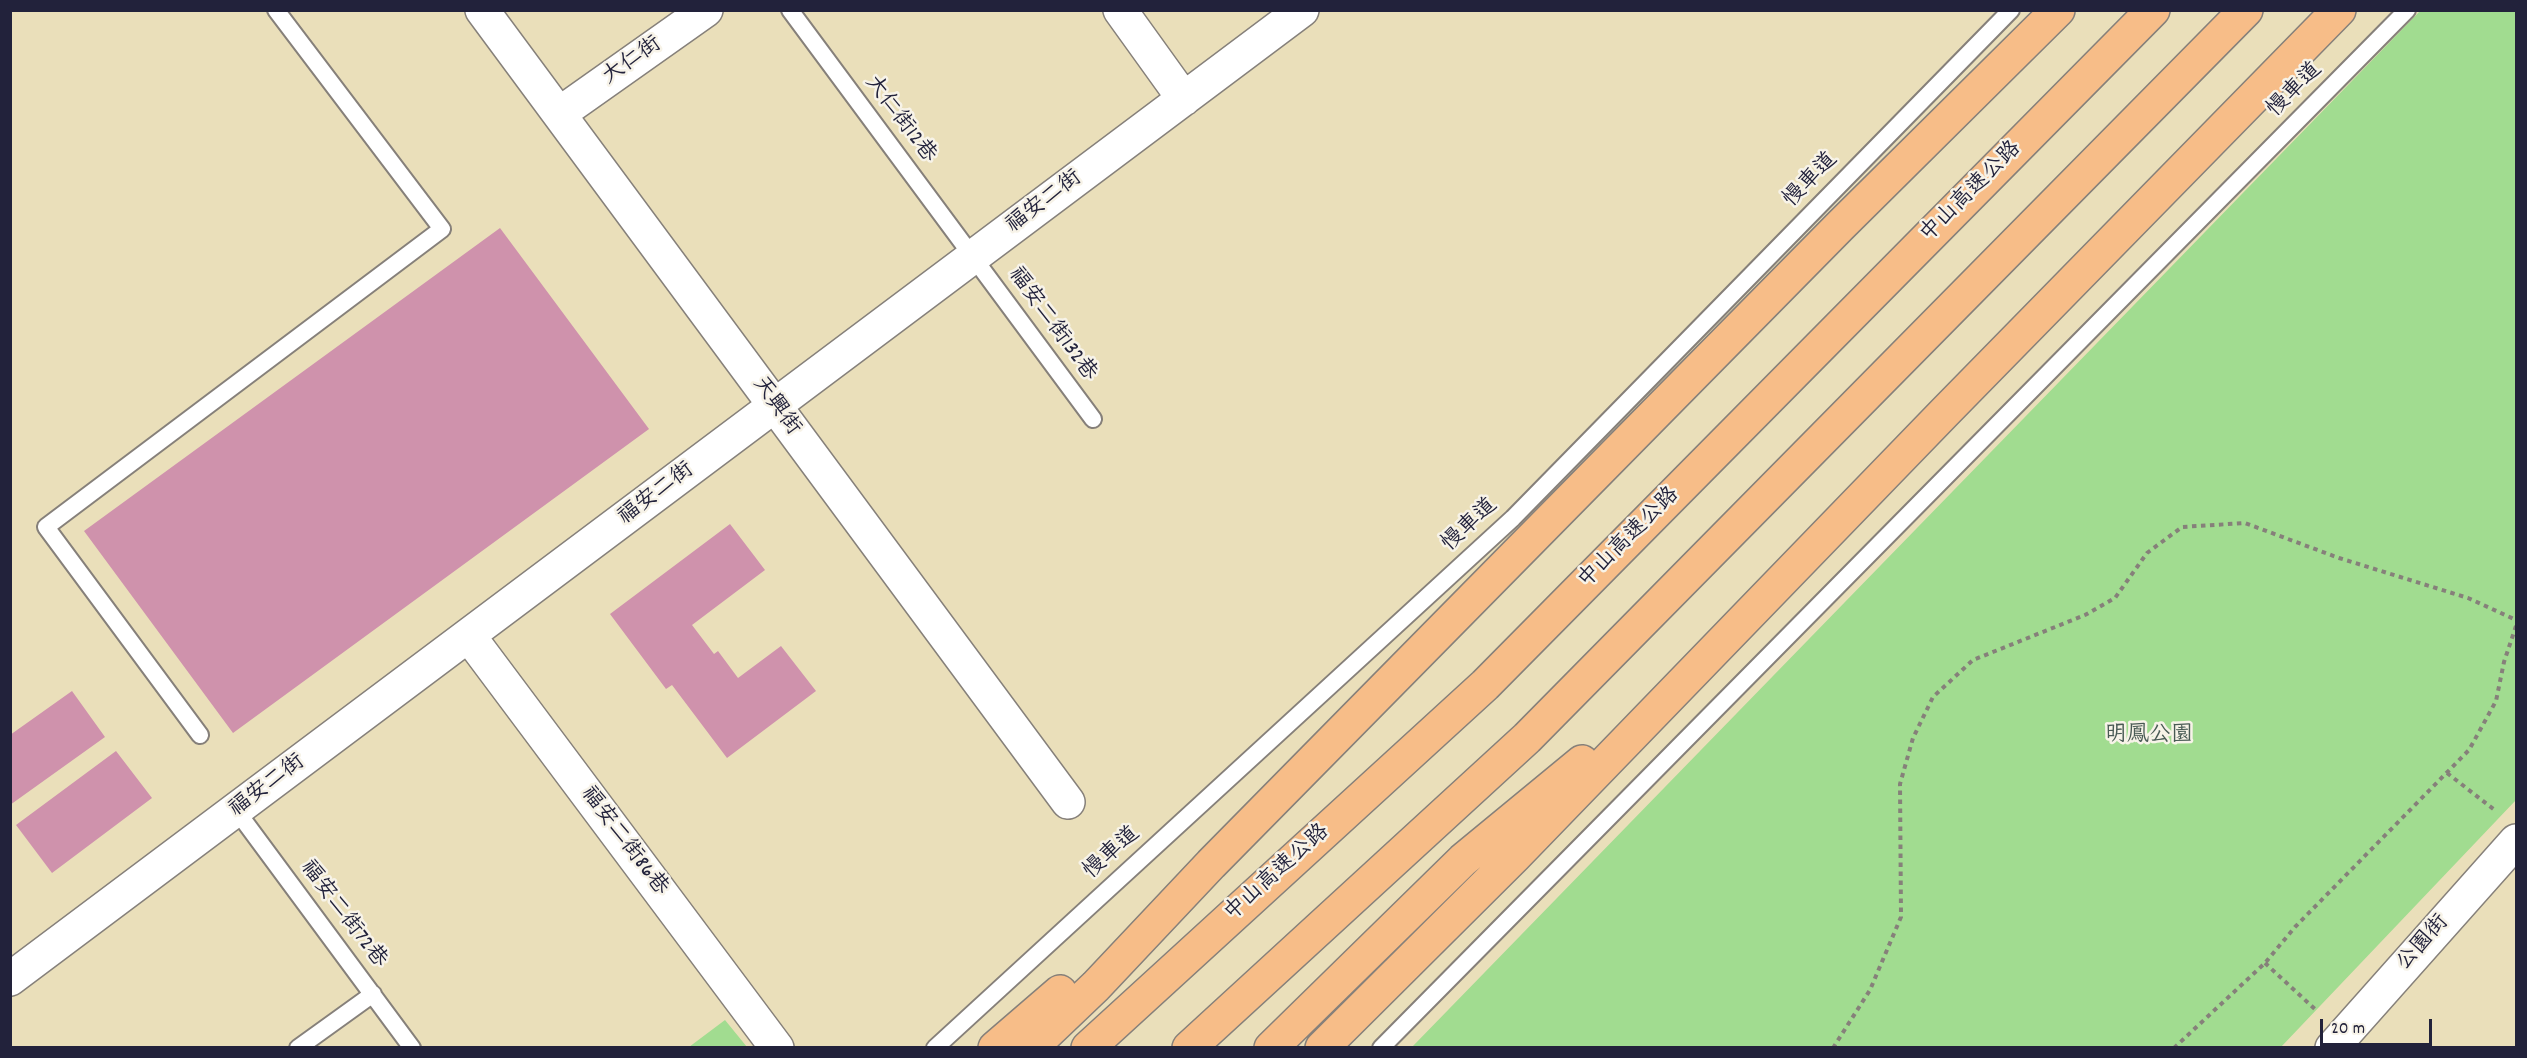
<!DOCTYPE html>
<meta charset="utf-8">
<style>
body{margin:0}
#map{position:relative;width:2527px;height:1058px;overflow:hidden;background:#eadfba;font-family:Dekko,sans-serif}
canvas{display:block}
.frame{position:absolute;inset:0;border:12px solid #22223b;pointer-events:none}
.scale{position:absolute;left:2320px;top:1019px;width:112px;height:27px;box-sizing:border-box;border:3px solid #22223b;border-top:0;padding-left:8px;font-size:18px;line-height:21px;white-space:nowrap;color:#22223b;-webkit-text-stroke:4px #f7f3e8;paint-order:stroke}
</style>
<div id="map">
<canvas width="2527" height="1058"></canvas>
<div class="frame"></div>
<div class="scale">20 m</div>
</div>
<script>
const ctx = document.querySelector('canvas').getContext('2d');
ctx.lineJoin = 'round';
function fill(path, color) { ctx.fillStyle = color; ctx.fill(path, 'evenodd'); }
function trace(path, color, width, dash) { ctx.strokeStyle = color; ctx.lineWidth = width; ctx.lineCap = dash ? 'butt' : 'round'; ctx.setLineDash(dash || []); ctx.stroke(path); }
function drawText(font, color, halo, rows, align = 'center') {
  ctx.font = font + ' Dekko,"LXGW WenKai TC",sans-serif'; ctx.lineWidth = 5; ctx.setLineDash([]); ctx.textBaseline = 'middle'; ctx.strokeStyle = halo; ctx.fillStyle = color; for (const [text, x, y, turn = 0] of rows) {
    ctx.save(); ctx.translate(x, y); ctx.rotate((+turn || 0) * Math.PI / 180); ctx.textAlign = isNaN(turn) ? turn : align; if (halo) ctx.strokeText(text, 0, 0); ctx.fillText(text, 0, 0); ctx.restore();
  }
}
fill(new Path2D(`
 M2420 11H2516V800L2281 1047H1412Z
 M725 1020 747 1047H689Z`), '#a1dc90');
fill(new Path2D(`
 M500 228 649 429 233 733 84 531Z
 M730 524 765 570 692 625 714 654 718 651 738 678 781 646 816 691 727 758 672 685 666 689 610 614Z
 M72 691 105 737 10 805V735Z
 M116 751 152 798 52 873 16 825Z`), '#cf92ac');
const lane = new Path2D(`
 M790 10 1093 419
 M200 735 46 527 442 229 276 10
 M236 810 412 1048
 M298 1048 373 994
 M935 1048 1513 518 2011 10
 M1381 1048 2407 10`);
const street = new Path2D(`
 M482 10 1068 802
 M1120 10 1184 99
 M559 114 706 10
 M469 636 777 1048
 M10 979 1302 10
 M2332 1048 2516 841`);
const highway = new Path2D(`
 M995 1048 1060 992
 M1031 1048 1096 986 1211 864 1840 226 2058 10
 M1088 1048 1485 685 2153 10
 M1189 1048 1527 738 2246 10
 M1271 1048 1463 860 1582 762
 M1322 1048 1515 856 1944 413 2339 10`);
trace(lane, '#86807a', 20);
trace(street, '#86807a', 36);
trace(highway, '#86807a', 36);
trace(new Path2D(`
 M2447 773 2496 811
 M2265 963 2317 1011
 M1833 1048 1870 990 1901 917 1900 784 1913 738 1933 697 1973 660 2085 615 2115 598 2147 553 2182 527 2245 523 2339 558 2468 598 2516 620
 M2174 1048 2265 963 2295 927 2469 750 2496 701 2504 662 2516 626`), '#86807a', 4, [4.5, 4.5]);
trace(lane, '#fff', 16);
trace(street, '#fff', 33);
trace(highway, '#f7bd88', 33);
drawText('22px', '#22223b', '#f7f3e8', [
 ["大仁街",633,62,-35],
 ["慢車道",2296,91,-45],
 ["大仁街12巷",899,120,53],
 ["慢車道",1812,181,-46],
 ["中山高速公路",1972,193,-45],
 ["福安二街",1045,203,-37],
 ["福安二街132巷",1051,325,54],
 ["天興街",775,407,54],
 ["福安二街",657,495,-37],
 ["慢車道",1471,526,-43],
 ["中山高速公路",1630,539,-45],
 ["福安二街",268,787,-37],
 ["福安二街86巷",623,842,53],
 ["慢車道",1113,854,-42],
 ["中山高速公路",1278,874,-42],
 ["福安二街72巷",342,915,53],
 ["公園街",2424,944,-48]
]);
drawText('22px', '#485a54', '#f7f3e8', [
 ["明鳳公園",2149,737]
]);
</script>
